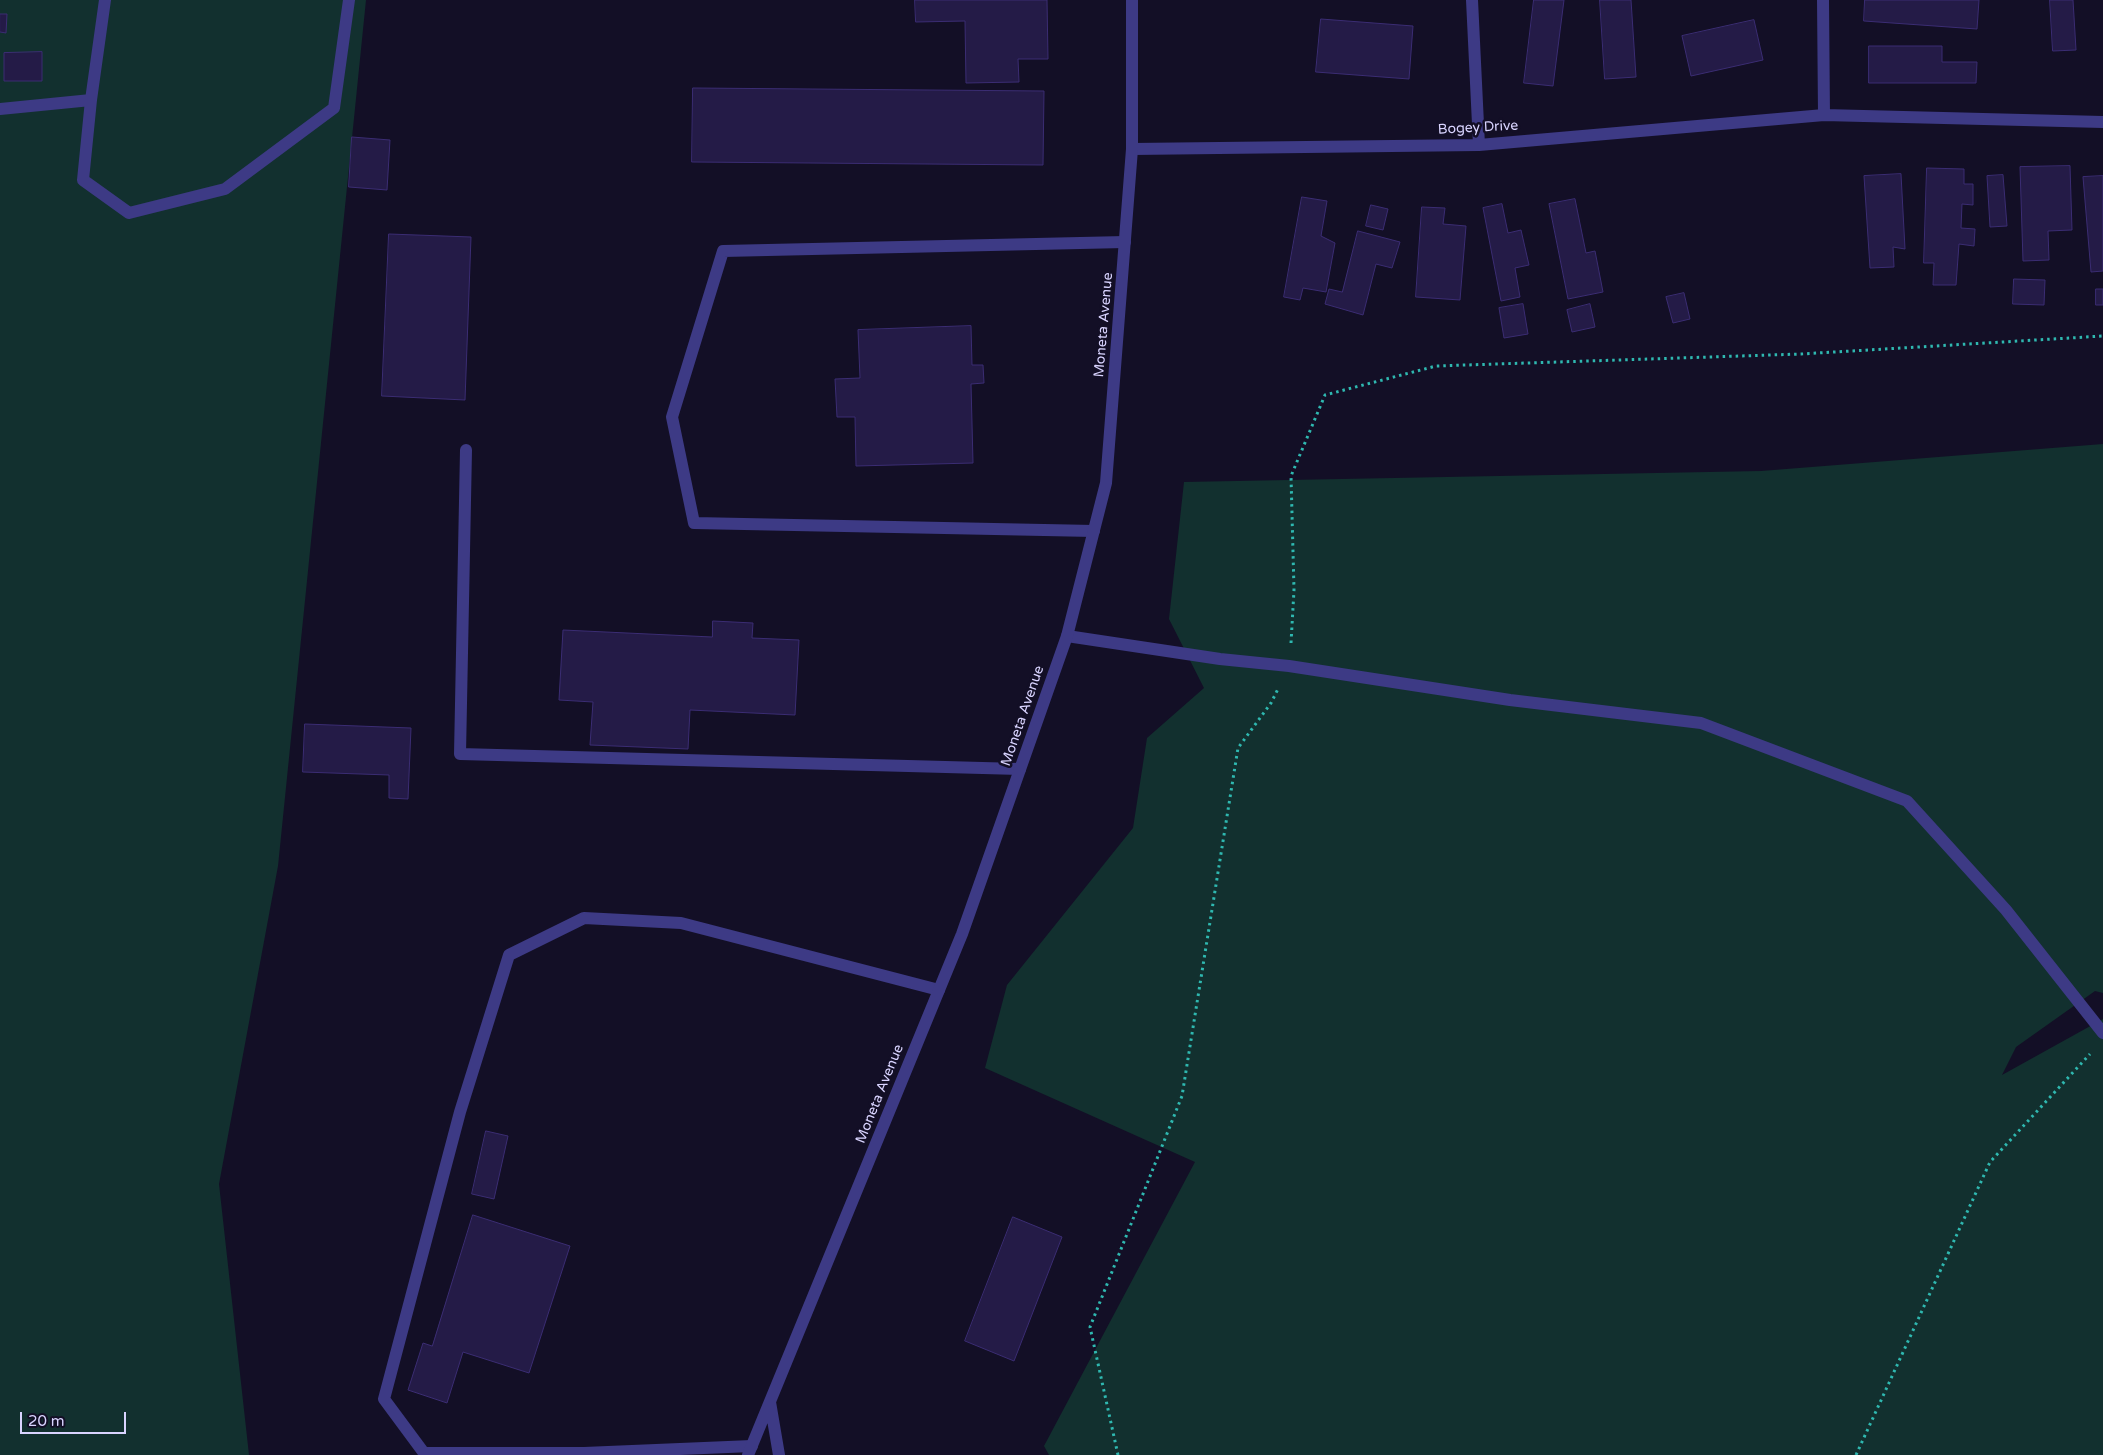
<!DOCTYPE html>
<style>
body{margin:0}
#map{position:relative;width:2103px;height:1455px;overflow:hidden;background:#130f26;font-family:"Varela Round",sans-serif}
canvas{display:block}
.scale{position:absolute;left:20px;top:1412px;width:106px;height:22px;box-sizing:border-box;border:2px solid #d9d4ff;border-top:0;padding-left:6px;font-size:15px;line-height:18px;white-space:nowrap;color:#d9d4ff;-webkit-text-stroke:4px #130f26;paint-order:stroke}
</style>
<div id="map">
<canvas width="2103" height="1455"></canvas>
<div class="scale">20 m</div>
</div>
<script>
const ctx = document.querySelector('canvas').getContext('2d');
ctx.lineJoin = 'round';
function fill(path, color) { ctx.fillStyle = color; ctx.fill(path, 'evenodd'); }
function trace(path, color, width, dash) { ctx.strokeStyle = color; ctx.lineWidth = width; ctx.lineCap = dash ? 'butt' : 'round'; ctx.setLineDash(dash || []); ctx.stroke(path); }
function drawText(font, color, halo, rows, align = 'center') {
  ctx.font = font + ' "Varela Round",sans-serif'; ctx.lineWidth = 5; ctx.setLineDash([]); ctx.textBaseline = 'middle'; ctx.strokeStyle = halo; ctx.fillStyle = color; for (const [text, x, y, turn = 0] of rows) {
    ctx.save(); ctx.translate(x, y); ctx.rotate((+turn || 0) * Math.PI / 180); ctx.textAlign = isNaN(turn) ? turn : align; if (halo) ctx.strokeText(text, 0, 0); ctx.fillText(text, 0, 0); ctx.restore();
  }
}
fill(new Path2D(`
 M0 0H366L278 866 219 1184 249 1455H0Z
 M2103 444V993L2095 991 2016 1047 2002 1075 2103 1019V1455H1049L1044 1446 1195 1162 985 1068 1007 985 1133 828 1147 738 1204 688 1169 619 1184 482 1761 471Z`), '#12302f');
const building = new Path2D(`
 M915 0H1047L1048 59H1018L1019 82 966 83 965 21 916 22Z
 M1534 0H1564L1553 86 1524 83Z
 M1600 0H1631L1636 77 1605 79Z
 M1865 0H1979L1977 29 1864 21Z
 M2050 0H2073L2076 50 2053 51Z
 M0 14H7L6 33 0 32Z
 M1321 19 1413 26 1409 79 1316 72Z
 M1754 20 1763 60 1691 76 1682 36Z
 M1869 46H1942V62H1977L1976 83H1869Z
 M42 52V81H4V53Z
 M693 88 1044 91 1043 165 692 162Z
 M352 137 390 140 387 190 349 187Z
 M2070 166 2072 230 2048 231 2049 260 2023 261 2020 167Z
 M1927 168 1964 169V184H1973V205L1962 204 1961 228 1975 229 1974 246 1959 244 1956 285H1933L1934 263H1924Z
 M1901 174 1905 249 1893 247 1894 267 1870 268 1864 176Z
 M2003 175 2007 226 1990 227 1987 176Z
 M2103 176V271L2091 272 2083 177Z
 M1302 197 1327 201 1321 236 1335 243 1326 292 1303 288 1300 300 1284 297Z
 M1575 199 1586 253 1595 251 1603 292 1568 299 1549 204Z
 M1502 204 1508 233 1521 230 1529 265 1515 268 1520 297 1501 301 1483 208Z
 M1371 205 1388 209 1383 230 1366 226Z
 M1422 207 1445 208 1443 224 1466 226 1460 300 1416 297Z
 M1358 231 1400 242 1392 268 1376 264 1363 315 1325 304 1329 289 1342 292Z
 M389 234 471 237 465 400 382 396Z
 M2014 279 2045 280 2044 305 2013 304Z
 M2096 289H2103V305H2096Z
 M1684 293 1690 319 1673 323 1666 297Z
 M1523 304 1528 334 1504 338 1499 308Z
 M1590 304 1595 327 1572 332 1567 310Z
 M971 326 972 365H983L984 383 971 384 973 463 856 466 855 417H837L835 379 860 378 858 330Z
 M713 621 753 623 752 638 799 640 795 715 690 710 688 749 590 745 593 702 559 700 563 630 712 637Z
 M305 724 411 728 408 799 389 798V775L303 772Z
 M486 1131 508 1136 494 1199 472 1194Z
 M473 1215 570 1246 529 1373 463 1352 447 1403 408 1390 423 1343 432 1346Z
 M1013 1217 1062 1237 1014 1361 965 1341Z`);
fill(building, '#241b47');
trace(building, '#3b2d73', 1);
trace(new Path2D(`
 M1291 643 1294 590 1291 476 1325 395 1436 366 1801 354 2103 336
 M1118 1455 1090 1327 1182 1096 1238 748 1271 703 1278 689
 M1856 1455 1990 1162 2090 1054`), '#2fb8b0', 3, [2.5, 4]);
trace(new Path2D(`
 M105 0 91 100 83 180 129 213 225 189 334 108 349 0
 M0 109 91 100
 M466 450 460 754 1020 769
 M1094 531 694 523 672 417 723 251 1125 242
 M1067 636 1220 659 1289 666 1510 700 1701 723 1907 801 2006 910 2103 1033
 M752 1446 584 1453H424L384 1399 460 1112 509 955 584 918 681 923 939 990`), '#3d3a85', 12);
trace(new Path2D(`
 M1472 0 1479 145
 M1823 0 1824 115
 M1132 149 1479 145 1824 115 2103 122`), '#3d3a85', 12);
trace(new Path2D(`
 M770 1402 779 1455
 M748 1455 962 934 1067 636 1106 483 1132 149V0`), '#3d3a85', 12);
drawText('14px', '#d9d4ff', '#130f26', [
 ["Bogey Drive",1478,128,-3],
 ["Moneta Avenue",1104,325,-85],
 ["Moneta Avenue",1023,716,-71],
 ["Moneta Avenue",880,1094,-68]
]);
</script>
